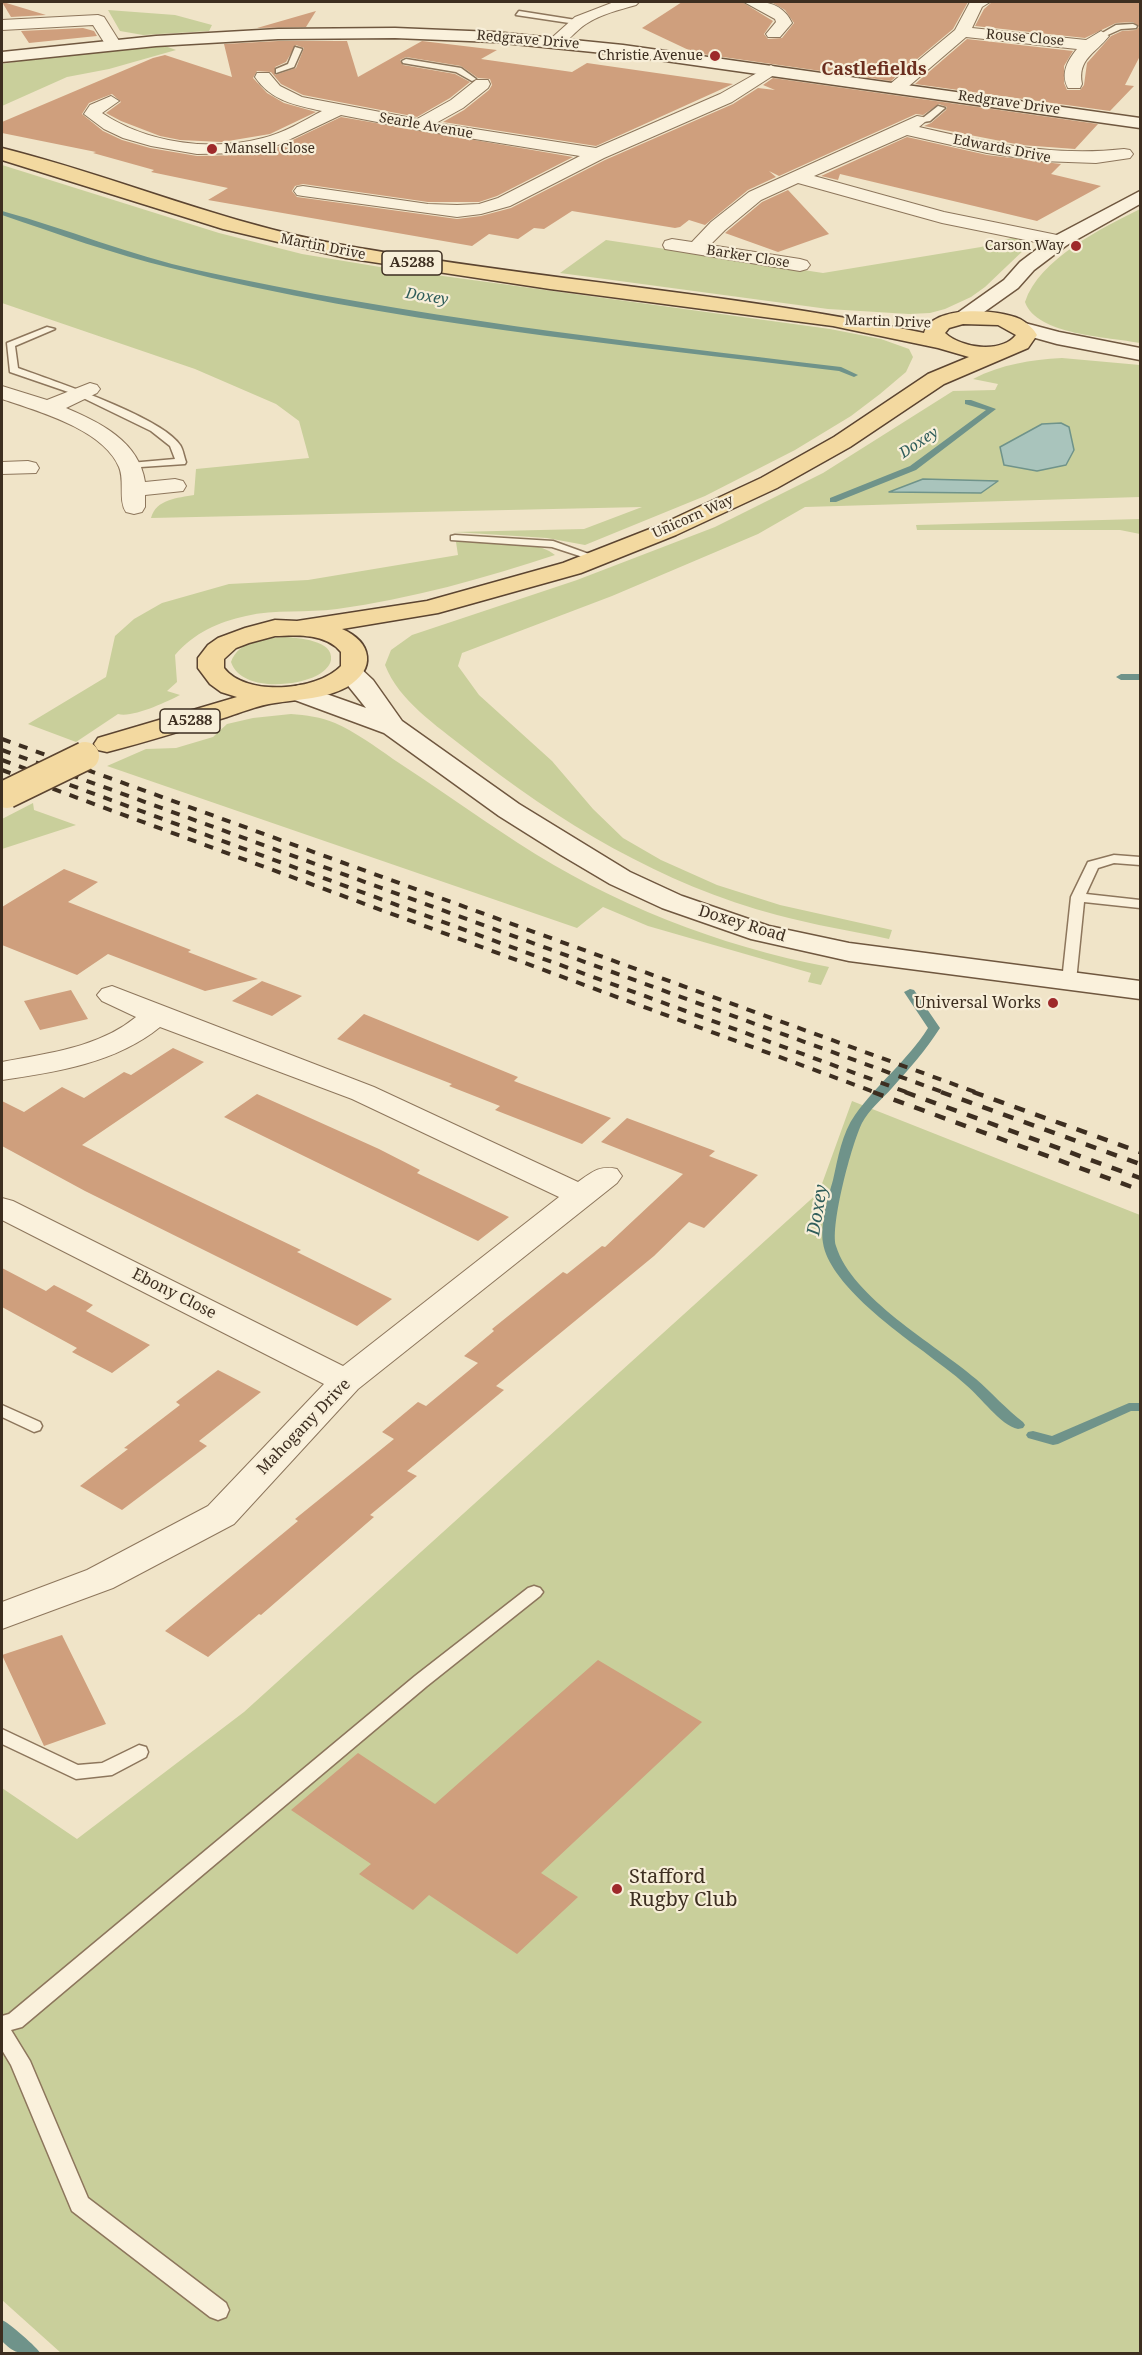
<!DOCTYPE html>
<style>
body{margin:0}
#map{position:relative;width:1142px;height:2355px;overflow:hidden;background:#f0e4c8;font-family:"Noto Serif",serif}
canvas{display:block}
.frame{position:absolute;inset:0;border:3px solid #3d2e20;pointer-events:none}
</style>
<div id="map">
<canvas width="1142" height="2355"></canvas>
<div class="frame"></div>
</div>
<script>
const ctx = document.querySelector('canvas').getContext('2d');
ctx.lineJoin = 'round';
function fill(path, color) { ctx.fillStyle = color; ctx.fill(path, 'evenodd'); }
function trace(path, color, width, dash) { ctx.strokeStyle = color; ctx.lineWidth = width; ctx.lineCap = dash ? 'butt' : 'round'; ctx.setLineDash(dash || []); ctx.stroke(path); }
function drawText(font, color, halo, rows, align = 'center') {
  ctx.font = font + ' "Noto Serif",serif'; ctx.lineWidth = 4.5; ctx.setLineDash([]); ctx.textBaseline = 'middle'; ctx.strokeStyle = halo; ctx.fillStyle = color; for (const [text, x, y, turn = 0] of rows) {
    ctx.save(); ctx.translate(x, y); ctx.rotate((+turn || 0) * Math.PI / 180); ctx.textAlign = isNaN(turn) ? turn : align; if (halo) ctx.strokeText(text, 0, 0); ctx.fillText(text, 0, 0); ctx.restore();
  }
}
fill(new Path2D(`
 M108 10 175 15 212 25 209 31 143 35 120 31Z
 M165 46 176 50 109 69 67 77 2 106V64L52 56Z
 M2 165 219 233 302 254 392 269 830 329 881 339 909 349 913 357 906 372 880 394 851 416 795 450 705 496 585 545 547 538 454 532 584 529 642 507 151 518C156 499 178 498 194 495L196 469 309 458 299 421 276 404 195 369 2 303Z
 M1140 209V343C1109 337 1036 335 1025 302 1039 259 1102 228 1140 209Z
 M1015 237 1024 241 1028 246 985 287 971 297 945 309 930 313 909 314 828 309 560 273 606 240 823 273 981 247Z
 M1062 358 1140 365V497L805 507 758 534 612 596 462 653 458 666 479 695 552 761 593 809 623 838 661 860 717 885 780 905 892 930 889 939C852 931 814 925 777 915 663 885 558 822 466 749 436 725 399 701 385 665L391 650 412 635 577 580 715 527 823 473 953 391 995 390 998 384 973 379C1002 364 1030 360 1062 358Z
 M1140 519V534L1120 530H917L916 525Z
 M456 542C482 543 535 538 555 555 485 578 411 599 337 609 307 613 275 609 246 616 218 622 194 633 175 655L177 682 167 691 180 695C166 702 133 718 118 714L76 742 28 724 106 677 115 636 134 619 162 603 229 584 308 580 458 555Z
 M285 637C298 638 334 640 331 660 330 667 322 673 316 676 293 687 241 691 231 662 239 640 265 638 285 637Z
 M291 714C306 715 321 717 335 723 355 732 375 746 393 759 435 786 476 816 518 843 612 904 718 946 829 967L821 985 808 982 811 973 648 926 603 907 577 928 107 766 146 749 176 748 213 737 227 724 253 718Z
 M33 803 34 810 76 825 2 849V819Z
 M852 1101 1140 1215V2353H61L2 2300V1788L77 1839 244 1712 819 1192Z`), '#c9cf9b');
const water = new Path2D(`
 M1061 423 1069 427 1074 450 1066 465 1037 471 1004 465 1000 447 1042 424Z
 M923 479 998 481 981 493 889 492Z`);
fill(water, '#a9c4bc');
trace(water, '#6f938a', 1.5);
fill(new Path2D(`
 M2 211C67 229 130 255 197 270 409 317 625 341 841 367L858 375 854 377 839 371C617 344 388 323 171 268 113 254 58 234 2 215Z
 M965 400H971L996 409 916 470 836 502H830V498L910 466 986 410 965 404Z
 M1140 674V680H1121L1116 677 1121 674Z
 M910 989 914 990 940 1028C926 1050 909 1069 892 1088 882 1099 869 1110 862 1123 852 1143 830 1225 836 1246 852 1298 935 1344 976 1379 992 1393 1006 1409 1023 1422L1025 1425 1023 1428 1018 1429C1000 1425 981 1397 966 1385 953 1373 938 1363 923 1351 893 1329 829 1282 823 1243 820 1223 828 1198 833 1180 838 1158 842 1133 855 1115 877 1084 908 1060 928 1028L904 992Z
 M1129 1403H1140V1411H1131L1058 1444 1053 1445 1028 1438 1026 1435 1028 1432 1033 1431 1052 1436Z
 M2 2320C8 2322 38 2348 41 2354 23 2354 15 2355 2 2341Z`), '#6f938a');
fill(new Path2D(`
 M2 2H3L46 15 11 17Z
 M682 2H742L773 21 764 34 768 39 782 38 794 23 785 10 771 2H968L953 29 891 81 695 53 642 28Z
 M992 2H1140V56L1125 85 1134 86 1110 111 915 84 967 39 1073 51 1064 66V83L1067 90H1080L1084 85 1087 63 1111 36 1122 31 1136 30 1139 27 1133 22 1116 23 1085 38 975 26 984 9Z
 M316 11 306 27 257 28Z
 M83 28 94 31 97 36 29 43 21 31Z
 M278 41H347L358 77 422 41 497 50 481 59 572 72 587 63 733 84 596 146 443 122 464 110 489 90 492 85 490 79 478 78 461 66 406 57 400 60 403 65 455 74 470 82 450 98 417 117 303 95 281 84 271 72 257 71 253 78 267 93 284 103 316 112 270 134 222 142 180 140 160 136 121 121 106 113 121 102 112 94 89 103 82 114 103 131 122 140 150 148 197 156 242 155 278 147 341 117 573 157 497 196 479 202H428L303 184 295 186 292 191 297 197 457 219 481 216 511 208 605 160 733 104 758 88 775 90 763 85 773 78 1098 124 1075 149 1021 145 924 126 931 123 946 110 947 107 939 104 923 115 916 114 779 176 769 171 776 177 748 190 705 225 689 220 680 227 675 228 572 211 544 229 534 228 518 239 489 234 472 246 208 200 228 188 151 172 154 170 93 153 96 152 2 133V122L153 58 165 55 232 77 224 44ZM296 45 304 48 296 68 275 75V67L286 62Z
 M907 137 987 155 1061 164 1051 174 1101 186 1037 221 840 174 838 180 821 176Z
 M788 190 829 234 778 252 725 233 762 202Z
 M64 869 98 882 68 902 191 950 188 952 258 979 205 991 108 954 77 975 2 945V907Z
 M262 981 302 996 272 1016 232 1001Z
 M71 990 88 1019 40 1030 24 1001Z
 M364 1014 518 1077 514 1081 611 1118 582 1144 495 1110 500 1106 449 1086 452 1084 337 1039Z
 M173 1048 204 1062 82 1145 301 1250 297 1252 392 1299 357 1326 85 1191 2 1146V1101L24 1112 62 1087 84 1098 124 1072 131 1075Z
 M257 1094 379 1149 420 1170 417 1173 509 1217 478 1241 224 1117Z
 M627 1118 715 1151 709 1156 758 1175 704 1228 689 1222 654 1256 496 1386 504 1390 407 1471 417 1476 370 1515 374 1517 261 1615 259 1614 208 1657 165 1631 298 1521 295 1519 394 1439 382 1432 418 1402 426 1406 478 1363 464 1356 494 1331 492 1329 563 1272 567 1274 602 1246 605 1247 683 1174 601 1142Z
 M2 1268 46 1291 54 1285 93 1305 86 1311 150 1345 112 1373 72 1352 77 1348 2 1307Z
 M218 1370 261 1392 199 1441 207 1446 122 1510 80 1486 128 1449 124 1448 180 1405 176 1402Z
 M62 1635 106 1724 44 1746 2 1655Z
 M598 1660 702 1722 541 1873 578 1897 517 1954 429 1895 413 1910 359 1874 371 1864 291 1810 358 1753 435 1804Z`), '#cf9f7d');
const lane = new Path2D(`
 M519 11 576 20 580 22 576 24 516 15Z
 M1133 24 1137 26 1136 28 1121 29 1101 38 1097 36 1116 25Z
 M295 47 302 49 294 67 276 73V69L288 64Z
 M406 59 461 68 476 79 472 81 456 72 403 63 402 61Z
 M938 106 945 108 930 121 917 123 913 121 924 117Z
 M47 327 55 329 15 346 18 368C51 380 162 417 180 445 183 449 184 457 186 462L185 464 126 468 125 466 130 463 175 459 170 446 151 431 77 395 10 372 7 343Z
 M455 535 553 541 600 558 595 561 552 547 451 540V536Z
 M1114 855 1140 857V865L1114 863 1098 868 1086 894 1140 900V908L1084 902 1076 981 1069 985 1064 984 1062 981 1071 897 1088 862Z
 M2 1405 40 1422 42 1426 40 1430 34 1432 2 1417Z
 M534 1586 540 1588 543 1592 540 1596 427 1686 22 2027 11 2030 30 2061 88 2198 226 2303 229 2310 226 2317 218 2320 210 2317 72 2211 11 2065 2 2050V2016L9 2014 415 1676 528 1588Z
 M2 1729 78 1765 102 1763 139 1745 146 1747 148 1752 146 1757 112 1775 76 1779 2 1744Z`);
const street = new Path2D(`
 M614 2H639L636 5C619 10 601 14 586 24 576 30 567 44 555 47L547 42 575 17Z
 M744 2C764 0 783 3 792 23L780 37H768L766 34 776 22 775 19Z
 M970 2H990L982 7 972 28 1086 40 1101 31 1109 36C1096 53 1077 59 1082 84L1080 88H1068C1060 73 1068 60 1077 49L966 37 902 92H890L888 88 890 84 955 30Z
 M98 15 104 17 121 44 119 47H107L93 25 2 30V20Z
 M771 65 779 70 777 73 732 102 604 158 510 206 481 214 457 217 303 196 297 195 294 191 297 187 303 186 428 204 457 205 479 204 498 198 580 156 419 130 341 115 278 145 242 153 197 154 151 146 123 138 104 129 84 114 90 105 111 96 119 101 102 113C147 143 211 152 263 138 284 133 303 121 322 111 295 105 271 101 255 77L257 73H269L280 86 302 97 417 119 451 100 476 80H488L490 84 488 88 463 108 436 123 596 148 720 94Z
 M917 116 923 117 926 121 919 127C988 143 1053 157 1124 149L1130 150 1133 154 1130 158 1096 163 1041 161 987 153 907 135 814 176 944 212 1067 237 1069 241 1067 245 1060 247 942 223 798 183 761 200 725 230 710 245 800 259 807 261 810 265 807 269 800 271 665 249 663 245 665 241 672 239 692 242 711 222 749 192Z
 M90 383 97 385 100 389 97 393 66 408C99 422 139 441 145 482L175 479 183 481 186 486 183 491 145 495V507L142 512 134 514 126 512C118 500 125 481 119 467 103 429 37 411 2 399V386L47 400Z
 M28 461 36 463 39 468 36 473 2 474V462Z
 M112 986 374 1087 578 1182C592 1172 600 1165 617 1169L622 1176 617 1183 358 1389 234 1524 113 1588 2 1629V1602L87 1570 208 1506 324 1384 2 1220V1198L13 1201 343 1366 559 1197 352 1099 160 1027C116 1063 56 1072 2 1080V1062C48 1053 98 1048 136 1017L102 1001 97 995 102 989Z`);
const secondary = new Path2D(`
 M395 28 494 32 623 45 1140 118V128L623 55 494 42 395 38 278 39 156 46 2 62V52L156 36 278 29Z
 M1140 191V204L1067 245 1034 270 1018 288 970 322 963 324 956 322 953 318 956 314 1004 280 1020 262 1053 237Z
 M1021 322 1059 332 1140 348V360L1057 344 1014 332 1011 328 1014 324Z
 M350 664 359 667 373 680 402 721 519 804 630 872 682 896 769 926 849 943 1140 981V999L849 961 751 939 662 908 610 884 561 855 499 816 384 733 292 699 288 693 292 687 301 685 366 708 337 672 341 667Z`);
const primary = new Path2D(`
 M2 148C118 177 229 226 348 246 539 280 734 293 924 333 932 304 999 309 1020 319 1027 323 1033 328 1037 335L1028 348 944 384 850 447 777 488 676 535 581 573 438 613 342 629C372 642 377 669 347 687 325 699 300 699 275 703 259 705 242 712 227 717 187 729 147 742 107 752L98 750 94 744 98 738 237 697 221 692 210 684 198 668V658L208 645 218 638 245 628 275 620 297 621 427 601 563 563 660 525 761 478 834 437 928 374 969 357 938 348 833 326 550 289 346 258 223 229 2 160ZM963 324 998 325 1016 335C1001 354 961 348 945 333L949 328ZM275 636C297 635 326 633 341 652V666C317 691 246 697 224 668V659L236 648 249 643Z`);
trace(lane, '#8d765c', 3);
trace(street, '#8d765c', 2);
trace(secondary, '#6f573f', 3);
trace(primary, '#5b4430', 3);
fill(lane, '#faf1dc');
fill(street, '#faf1dc');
fill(secondary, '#faf1dc');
fill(primary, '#f3d9a0');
trace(new Path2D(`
 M2 739 978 1093
 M2 750 945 1093
 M2 760 909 1093
 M2 770 877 1093`), '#3d2e20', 4, [9, 9]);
trace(new Path2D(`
 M873 1092 1140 1190
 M905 1092 1140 1178
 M941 1092 1140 1164
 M973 1092 1140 1152`), '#3d2e20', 4.5, [11, 11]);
const primaryBridge = new Path2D(`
 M7 794 85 756`);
trace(primaryBridge, '#5b4430', 31, []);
trace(primaryBridge, '#f3d9a0', 28);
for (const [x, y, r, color] of [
 [715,56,6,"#9e2a2b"],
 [212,149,6,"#9e2a2b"],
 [1076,246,6,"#9e2a2b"],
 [1053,1003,6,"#9e2a2b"],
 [617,1889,6,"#9e2a2b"]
]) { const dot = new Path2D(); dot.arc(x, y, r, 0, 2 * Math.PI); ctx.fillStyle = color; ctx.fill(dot); trace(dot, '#f7eed8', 2); }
drawText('14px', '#3d2e20', '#f7eed8', [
 ["Rouse Close",1025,38,5],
 ["Redgrave Drive",528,40,5],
 ["Redgrave Drive",1009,103,8],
 ["Searle Avenue",426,126,10],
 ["Edwards Drive",1002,149,11],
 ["Martin Drive",323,247,11],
 ["Barker Close",748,257,9],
 ["Martin Drive",888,322,2],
 ["Unicorn Way",693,517,-24]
]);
drawText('14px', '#3d2e20', '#f7eed8', [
 ["Christie Avenue",703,56],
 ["Mansell Close",224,149,"left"],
 ["Carson Way",1064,246]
], 'right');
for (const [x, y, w] of [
 [412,263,60],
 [190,721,60]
]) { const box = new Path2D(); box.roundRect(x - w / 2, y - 12, w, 24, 4.5); ctx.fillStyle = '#f7eed8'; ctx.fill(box); trace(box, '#3d2e20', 1.5); }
drawText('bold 15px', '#3d2e20', null, [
 ["A5288",412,263],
 ["A5288",190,721]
]);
drawText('italic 15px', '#2f5d5a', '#f7eed8', [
 ["Doxey",427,297,9],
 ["Doxey",919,443,-34]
]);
drawText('16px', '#3d2e20', '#f7eed8', [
 ["Doxey Road",742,924,17],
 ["Ebony Close",174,1294,27],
 ["Mahogany Drive",304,1427,-46]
]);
drawText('16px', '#3d2e20', '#f7eed8', [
 ["Universal Works",1041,1003]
], 'right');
drawText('bold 18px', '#6b2e1e', '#f7eed8', [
 ["Castlefields",874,70]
]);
drawText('italic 18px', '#2f5d5a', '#f7eed8', [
 ["Doxey",818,1210,-81]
]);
drawText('20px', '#3d2e20', '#f7eed8', [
 ["Stafford",629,1877],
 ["Rugby Club",629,1900]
], 'left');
</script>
